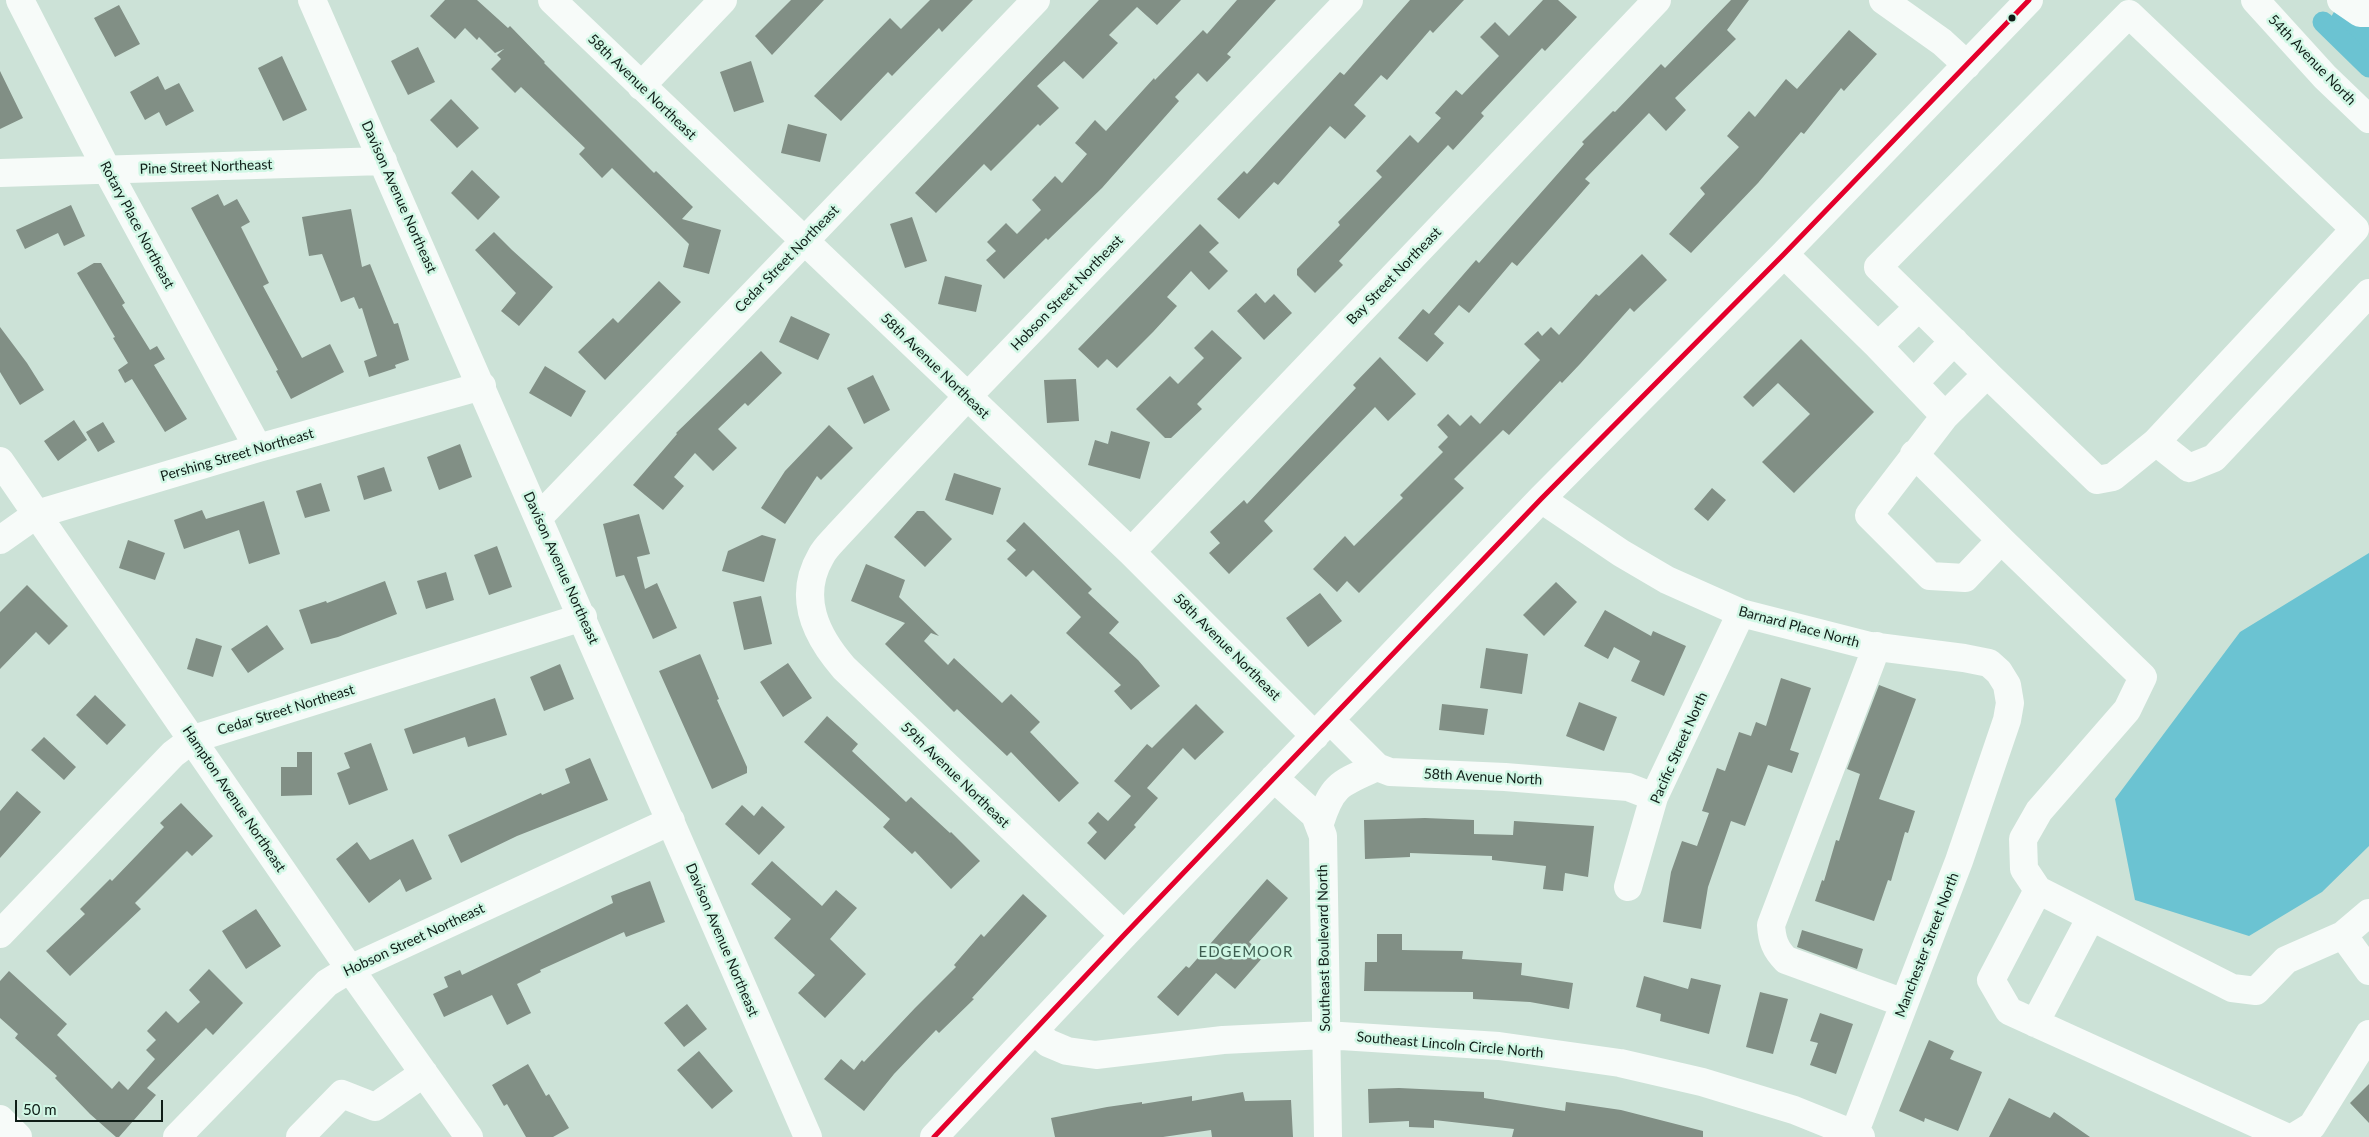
<!DOCTYPE html>
<style>
body{margin:0}
#map{position:relative;width:2369px;height:1137px;overflow:hidden;background:#cce2d7;font-family:Lato,sans-serif}
canvas{display:block}
.scale{position:absolute;left:15px;top:1100px;width:148px;height:22px;box-sizing:border-box;border:2px solid #0f1d17;border-top:0;padding-left:6px;font-size:15px;line-height:18px;white-space:nowrap;color:#0f1d17;-webkit-text-stroke:4px #d1f7e5;paint-order:stroke}
</style>
<div id="map">
<canvas width="2369" height="1137"></canvas>
<div class="scale">50 m</div>
</div>
<script>
const ctx = document.querySelector('canvas').getContext('2d');
ctx.lineJoin = 'round';
function fill(path, color) { ctx.fillStyle = color; ctx.fill(path, 'evenodd'); }
function trace(path, color, width, dash) { ctx.strokeStyle = color; ctx.lineWidth = width; ctx.lineCap = dash ? 'butt' : 'round'; ctx.setLineDash(dash || []); ctx.stroke(path); }
function drawText(font, color, halo, rows, align = 'center') {
  ctx.font = font + ' Lato,sans-serif'; ctx.lineWidth = 5; ctx.setLineDash([]); ctx.textBaseline = 'middle'; ctx.strokeStyle = halo; ctx.fillStyle = color; for (const [text, x, y, turn = 0] of rows) {
    ctx.save(); ctx.translate(x, y); ctx.rotate((+turn || 0) * Math.PI / 180); ctx.textAlign = isNaN(turn) ? turn : align; if (halo) ctx.strokeText(text, 0, 0); ctx.fillText(text, 0, 0); ctx.restore();
  }
}
fill(new Path2D(`
 M2341 0 2369 23V62L2331 17Z
 M2369 553V846L2322 892 2249 936 2135 900 2115 799 2240 632Z`), '#6bc3d2');
trace(new Path2D(`
 M2323 22 2369 67`), '#6bc3d2', 21);
fill(new Path2D(`
 M445 0H477L508 28 510 26 545 62 544 63 654 173 656 171 693 207 682 219 721 230 709 274 683 267 689 244 612 168 602 178 579 154 585 148 521 87 515 93 491 69 501 59 497 55 504 49 495 53 479 37 477 40 465 28 455 39 430 16Z
 M791 0H824L772 55 755 36Z
 M930 0H973L942 32 939 28 892 76 888 72 841 121 814 96 890 18 901 29Z
 M1099 0H1181L1157 25 1137 7 1109 35 1118 43 1083 79 1064 61 1037 86 1059 108 1040 126 1038 124 991 171 984 164 936 213 915 193Z
 M1237 0H1276L1227 54 1231 57 1207 82 1198 73 1175 97 1179 101 1102 188 1048 240 1046 238 1004 279 986 260 996 251 987 242 1006 223 1017 234 1041 210 1032 200 1055 176 1062 183 1087 154 1075 143 1095 120 1106 131 1154 78 1155 80 1203 30 1207 34Z
 M1410 0H1464L1433 33 1430 30 1387 80 1381 75 1354 105 1366 116 1345 139 1330 126 1278 185 1274 182 1239 219 1217 199 1244 171 1247 174 1340 72 1344 75Z
 M1543 0H1558L1577 17 1545 51 1542 48 1481 113 1484 116 1453 150 1448 145 1339 261 1343 265 1315 293 1297 275V269L1340 225 1338 222 1382 177 1376 171 1410 135 1418 143 1441 118 1435 113 1456 90 1462 95 1499 56 1480 37 1495 22 1509 36Z
 M1731 0H1749L1727 30 1736 39 1675 98 1686 110 1666 131 1649 113 1585 179 1590 183 1517 266 1512 262 1469 313 1459 305 1434 334 1444 343 1427 362 1398 338 1423 309 1429 314 1476 260 1479 263 1584 144 1582 142 1613 111 1615 112 1661 64 1665 68Z
 M119 5 140 44 115 57 94 18Z
 M1849 30 1877 54 1844 91 1841 88 1804 134 1801 132 1758 183 1691 253 1669 234 1705 194 1700 188 1739 147 1727 136 1749 111 1755 117 1786 79 1797 89Z
 M418 47 435 82 408 95 391 61Z
 M282 56 307 110 283 121 258 68Z
 M751 61 764 102 734 112 720 72Z
 M0 71 23 118 0 129Z
 M158 76 165 90 179 83 194 111 166 126 159 112 145 120 130 92Z
 M451 99 479 128 457 148 430 120Z
 M788 124 827 134 820 162 781 153Z
 M472 170 500 197 478 220 451 193Z
 M218 194 224 206 237 199 250 222 241 227 269 283 263 286 302 358 330 344 344 372 291 399 276 371 278 370 191 208Z
 M71 205 85 236 64 246 58 233 25 249 16 230Z
 M351 209 362 267 370 264 394 324 398 323 409 360 395 365 396 368 369 377 364 361 377 356 362 308 359 309 354 297 341 302 322 254 309 256 302 217Z
 M912 217 927 261 905 268 890 224Z
 M1200 224 1219 243 1209 252 1228 271 1209 290 1191 271 1167 297 1177 306 1153 332 1117 368 1107 359 1098 368 1078 349Z
 M494 232 512 250 553 287 519 326 501 311 516 293 475 250Z
 M1642 254 1667 280 1634 312 1630 308 1580 364 1562 383 1560 381 1509 435 1503 430 1454 479 1464 488 1359 593 1347 581 1337 592 1313 569 1345 536 1354 546 1403 498 1400 495 1443 452 1438 447 1448 437 1437 425 1448 414 1460 426 1471 415 1480 424 1540 360 1524 344 1538 331 1542 336 1551 327 1559 335 1596 294 1599 296Z
 M94 263H101L125 303 122 305 150 350 157 346 165 359 154 365 187 419 165 432 132 379 125 383 118 370 128 363 113 338 115 337 77 273Z
 M945 276 982 285 976 312 938 304Z
 M659 281 681 302 605 380 578 352 613 318 618 323Z
 M1256 293 1265 303 1274 294 1292 313 1264 340 1237 311Z
 M791 316 830 334 818 360 779 342Z
 M0 327 27 363 44 390 20 405 0 372Z
 M1212 330 1242 358 1197 404 1202 409 1171 438H1165L1136 409 1170 376 1178 384 1204 358 1194 348Z
 M1801 339 1874 412 1794 493 1762 462 1810 414 1778 383 1753 407 1743 397Z
 M761 351 782 373 748 406 745 403 718 429 737 448 713 471 695 453 674 477 684 486 663 510 633 485 677 434 676 433Z
 M1380 357 1416 394 1388 421 1375 407 1264 521 1273 531 1229 574 1209 553 1220 543 1210 532 1244 500 1247 504 1356 388 1353 385Z
 M545 366 586 391 571 417 529 393Z
 M873 375 890 410 864 424 847 388Z
 M1076 379 1079 421 1047 423 1044 380Z
 M74 420 87 440 58 461 44 441Z
 M103 422 115 442 98 452 86 432Z
 M829 425 853 448 821 480 817 476 785 524 761 508 785 471Z
 M1111 431 1150 442 1140 479 1088 465 1095 440 1108 444Z
 M460 444 472 477 439 490 427 457Z
 M384 467 392 491 364 500 357 476Z
 M954 473 1001 488 993 515 945 500Z
 M321 483 330 511 305 518 296 491Z
 M1712 488 1726 500 1708 521 1694 509Z
 M264 501 280 554 249 564 239 530 184 549 174 520 202 510 206 519Z
 M917 511H924L952 539 925 567 894 537Z
 M639 514 650 554 637 557 645 589 657 583 677 628 653 639 624 575 616 577 603 524Z
 M1024 522 1092 589 1088 593 1119 622 1109 633 1138 660 1160 686 1131 710 1114 691 1121 685 1066 633 1081 617 1033 570 1026 577 1007 559 1016 550 1006 541Z
 M762 535 776 539 764 582 722 571 728 551Z
 M128 540 165 553 155 580 119 568Z
 M497 546 512 587 489 595 474 555Z
 M866 564 905 580 899 597 939 636 931 633 924 641 948 665 954 658 1002 703 1011 694 1040 722 1030 732 1079 783 1059 802 1011 752 1007 756 957 709 954 712 885 644 905 623 851 601Z
 M446 572 454 600 426 609 417 581Z
 M385 581 397 614 338 637 311 644 299 610 326 601 327 603Z
 M1556 582 1577 602 1544 636 1523 615Z
 M27 585 68 626 49 645 36 632 0 669V612Z
 M1320 593 1342 621 1308 647 1286 618Z
 M761 596 772 644 744 650 733 602Z
 M1605 610 1651 636 1653 631 1686 646 1664 696 1631 681 1640 661 1614 647 1608 659 1584 646Z
 M267 625 284 649 248 673 231 649Z
 M196 638 222 646 213 677 187 669Z
 M1486 648 1528 654 1522 694 1480 688Z
 M700 654 719 699 717 700 747 767V773L712 789 659 671Z
 M788 663 812 698 783 717 760 682Z
 M560 664 574 699 544 711 530 677Z
 M1781 678 1811 688 1790 750 1799 753 1792 773 1768 765 1745 826 1731 821 1708 887 1701 929 1663 922 1671 872 1682 841 1697 846 1709 813 1702 811 1717 768 1725 771 1739 732 1751 736 1756 722 1766 726Z
 M1879 685 1916 699 1879 799 1915 811 1908 833 1905 832 1891 881 1888 880 1874 921 1815 901 1822 880 1824 881 1836 840 1839 841 1860 774 1847 769Z
 M95 695 126 725 107 745 76 715Z
 M495 698 507 735 468 747 465 737 413 754 404 729Z
 M1579 702 1617 717 1604 751 1566 736Z
 M1196 704 1224 732 1195 760 1183 748 1147 788 1158 798 1134 825 1136 827 1105 860 1087 843 1097 832 1088 823 1098 812 1108 821 1131 796 1114 781 1147 744 1152 748Z
 M1442 704 1488 709 1484 735 1439 730Z
 M827 716 858 744 852 751 906 802 911 797 950 833 951 832 980 861 951 889 915 851 912 854 883 827 890 819 804 742Z
 M44 737 76 767 64 780 31 750Z
 M371 743 388 790 349 805 337 773 350 768 344 753Z
 M297 752H312V795L281 796V767H297Z
 M590 758 608 800 517 836 461 863 448 835 541 793 542 795 570 783 565 769Z
 M17 791 41 812 0 858V811Z
 M181 803 213 836 192 856 187 851 135 903 141 909 70 976 46 951 85 914 80 909 110 879 112 881 164 827 160 823Z
 M742 805 754 816 762 806 785 827 759 855 725 824Z
 M1425 818 1474 820V834L1513 835 1514 821 1594 826 1588 877 1565 873 1563 891 1543 889 1546 866 1492 860V856L1410 853V857L1365 859 1364 820Z
 M413 839 432 879 406 892 400 879 369 903 336 859 357 842 370 860Z
 M772 861 822 906 836 890 857 908 830 939 866 974 825 1018 798 993 815 975 774 938 791 919 751 884Z
 M1267 879 1288 898 1249 942 1264 956 1235 989 1216 973 1178 1016 1157 997 1186 966 1189 968Z
 M650 881 665 922 626 937 624 932 540 970 541 972 517 984 531 1013 507 1025 492 995 444 1017 433 994 448 987 444 977 460 970 462 975 613 903 611 896Z
 M1023 894 1047 916 972 998 974 999 939 1033 936 1030 894 1074 864 1111 824 1079 841 1059 854 1070 862 1060 864 1062 915 1008 956 967 954 965 981 934 984 937Z
 M256 909 281 946 246 969 222 931Z
 M1802 930 1863 949 1857 969 1797 947Z
 M1377 934H1402V950L1463 951 1462 959 1522 963 1521 975 1573 983 1569 1009 1530 1002 1473 999V992L1364 991 1365 962H1377Z
 M209 969 243 1003 213 1035 206 1028 147 1088 156 1095 119 1137H116L90 1114 55 1078 57 1076 15 1038 18 1034 0 1018V981L9 971 67 1024 57 1035 112 1089 119 1081 128 1090 155 1059 146 1050 156 1040 147 1031 166 1011 178 1023 200 1002 189 990Z
 M1644 976 1688 989 1691 978 1721 985 1709 1034 1660 1021 1661 1014 1636 1007Z
 M1760 992 1788 999 1773 1054 1746 1047Z
 M687 1004 707 1029 684 1047 664 1023Z
 M1820 1013 1853 1024 1836 1074 1810 1065 1818 1043 1810 1041Z
 M1929 1040 1954 1051 1950 1059 1982 1072 1958 1131 1925 1118 1924 1122 1899 1111Z
 M699 1051 733 1091 712 1109 677 1070Z
 M528 1064 546 1096 549 1094 569 1128 553 1137H526L507 1104 504 1106 492 1085Z
 M2369 1084V1123L2350 1103Z
 M1399 1088 1484 1092V1098L1565 1111 1566 1102 1621 1110 1703 1131V1137H1512L1514 1129 1434 1120V1128L1409 1127V1121L1369 1123 1368 1089Z
 M1243 1092 1245 1101 1291 1100 1293 1137H1212L1211 1130 1163 1137H1055L1051 1118 1107 1107 1142 1102V1104L1192 1096V1101Z
 M2009 1098 2050 1118 2054 1112 2090 1137H1989Z`), '#818f85');
trace(new Path2D(`
 M20 0 107 170 258 448
 M312 0 808 1137
 M552 0 1131 552 1315 736
 M1883 0 1942 42 1967 65
 M2255 0 2325 77 2369 119
 M2341 0 2360 13H2369
 M641 86 723 0
 M0 173 383 161
 M1784 254 1878 346 1919 307 1878 267 2129 14 2355 229 2156 442
 M1919 307 1987 374
 M1878 346 1945 416 1869 515 1930 576 1965 578 2001 540 1914 454
 M1914 383 1954 341
 M1945 416 1987 374 2097 480 2113 477 2156 442 2189 468 2214 458 2369 293
 M0 461 350 969 469 1137
 M1541 499 1621 553 1667 580 1741 613 1870 646 1964 658 1989 663 1999 672 2007 685 2010 703 2007 720 1959 861 1853 1137
 M539 517 1036 0
 M0 540 37 514 258 448 482 386
 M2001 540 2143 677 2127 710 2039 811 2023 839 2024 869 2038 890 2232 988 2256 991 2286 960 2343 935 2369 913
 M1131 552 1657 0
 M1877 646 1771 925C1772 940 1775 949 1786 960L1904 1003
 M1330 720 1377 767 1390 772 1505 777 1628 787 1654 797
 M1274 778 1315 815 1323 836 1328 1137
 M1320 823C1332 784 1341 783 1377 767
 M1628 887 1654 797 1741 613
 M2038 890 1991 980 2009 1011 2286 1137
 M0 934 173 754 193 739 583 617
 M1124 935 844 668C816 636 797 597 821 556 825 548 832 542 838 535L967 397 1349 0
 M2343 935 2369 971
 M2035 1023 2091 917
 M1035 1031 1048 1043 1067 1051 1096 1055 1223 1040 1325 1035 1499 1046 1620 1063 1702 1082 1794 1110 1861 1137
 M0 1119 18 1137
 M177 1137 327 983 350 969 671 821
 M300 1137 342 1094 375 1107 424 1073
 M934 1137 1124 935 1541 499 1784 254 2029 0
 M2294 1137 2312 1126 2369 1034`), '#f7fbf9', 28);
trace(new Path2D(`
 M934 1137 1124 935 1541 499 1784 254 2029 0`), '#e4002b', 5);
for (const [x, y, r, color] of [
 [2012,18,4.5,"#0f1d17"]
]) { const dot = new Path2D(); dot.arc(x, y, r, 0, 2 * Math.PI); ctx.fillStyle = color; ctx.fill(dot); trace(dot, '#d1f7e5', 2); }
drawText('14px', '#0f1d17', '#d1f7e5', [
 ["54th Avenue North",2312,60,46],
 ["58th Avenue Northeast",642,87,44],
 ["Pine Street Northeast",206,167,-2],
 ["Davison Avenue Northeast",399,197,66],
 ["Rotary Place Northeast",137,225,62],
 ["Cedar Street Northeast",787,259,-46],
 ["Bay Street Northeast",1394,276,-46],
 ["Hobson Street Northeast",1067,293,-46],
 ["58th Avenue Northeast",935,366,44],
 ["Pershing Street Northeast",237,455,-16],
 ["Davison Avenue Northeast",561,568,66],
 ["Barnard Place North",1799,627,15],
 ["58th Avenue Northeast",1227,647,45],
 ["Cedar Street Northeast",286,710,-17],
 ["Pacific Street North",1679,748,-66],
 ["59th Avenue Northeast",955,775,44],
 ["58th Avenue North",1483,777,3],
 ["Hampton Avenue Northeast",234,799,56],
 ["Hobson Street Northeast",414,940,-25],
 ["Davison Avenue Northeast",722,940,67],
 ["Manchester Street North",1927,945,-69],
 ["Southeast Boulevard North",1324,948,-91],
 ["Southeast Lincoln Circle North",1450,1045,5]
]);
ctx.letterSpacing = '1px';
drawText('15px', '#3e5f51', '#d1f7e5', [
 ["EDGEMOOR",1246,952]
]);
ctx.letterSpacing = '0px';
</script>
